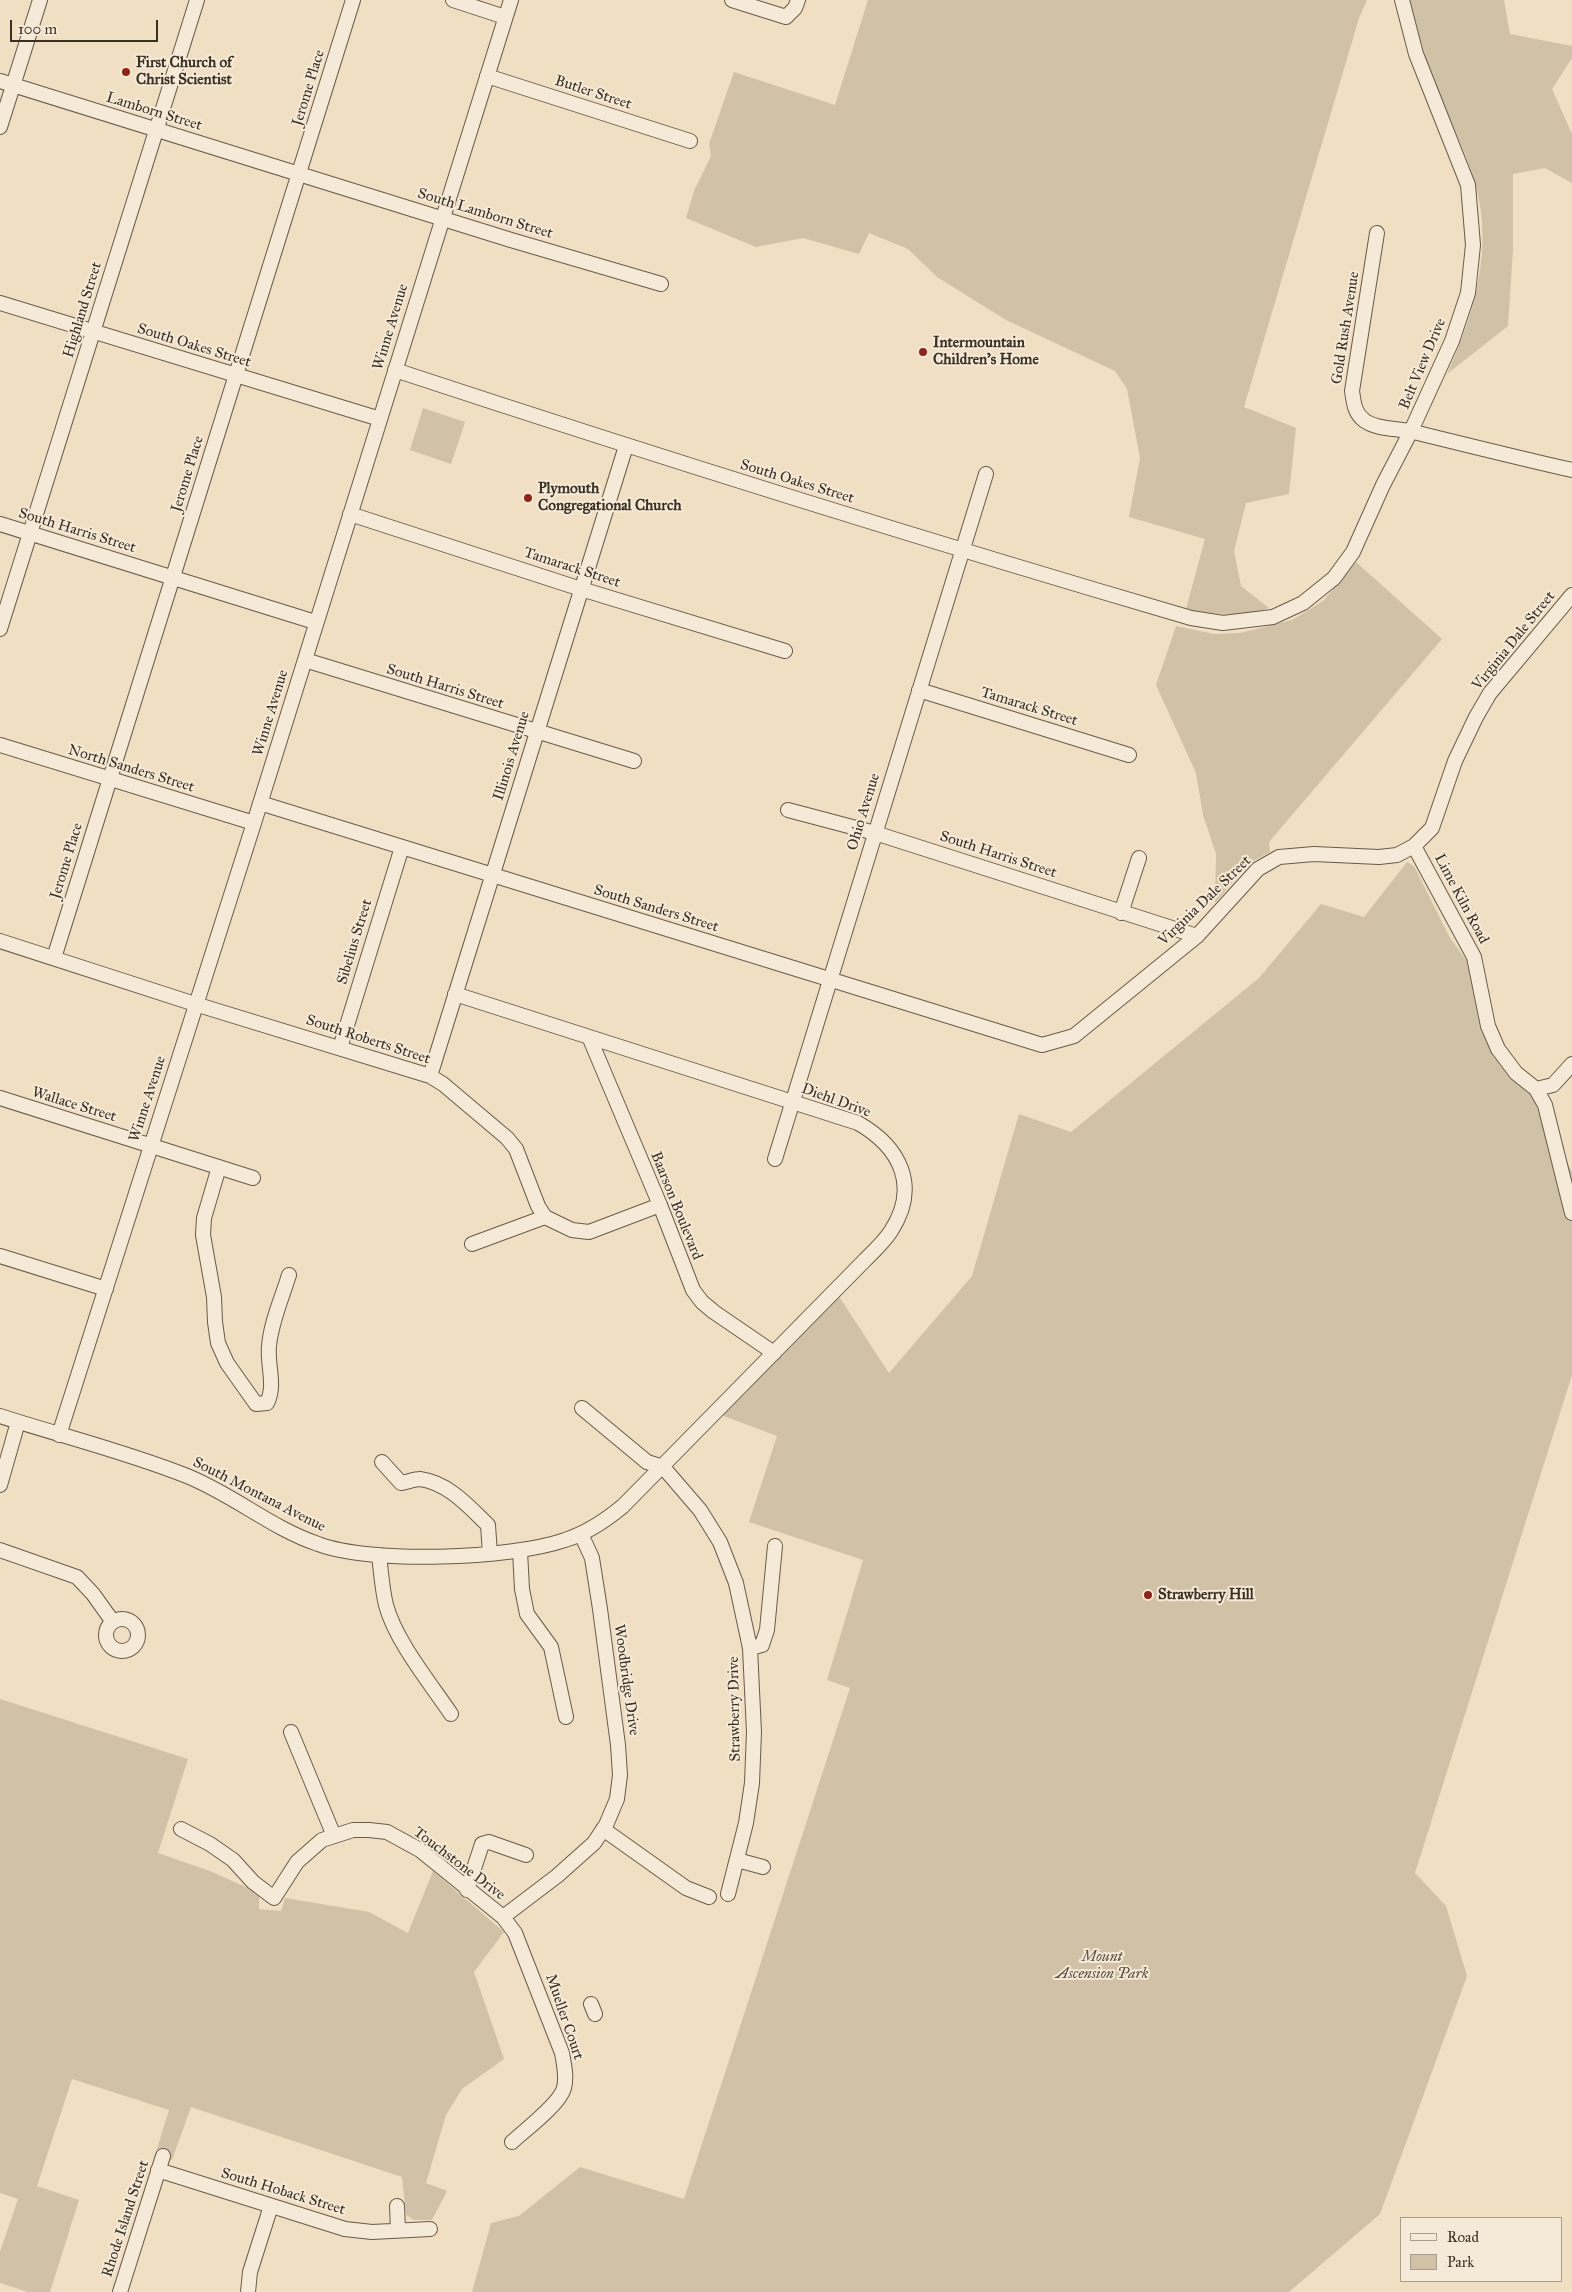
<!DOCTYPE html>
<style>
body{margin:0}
#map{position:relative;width:1572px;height:2292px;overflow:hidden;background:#f0dfc2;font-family:"IM FELL Great Primer",serif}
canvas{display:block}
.legend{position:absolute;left:1400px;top:2217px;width:162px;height:65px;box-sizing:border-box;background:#f5ead7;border:1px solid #aa9f8f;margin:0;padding:6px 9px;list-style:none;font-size:15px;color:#3a2f23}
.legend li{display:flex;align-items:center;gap:10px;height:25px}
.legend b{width:25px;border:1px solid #aa9f8f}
.scale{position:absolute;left:10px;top:20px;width:148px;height:22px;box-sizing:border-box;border:2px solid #3a2f23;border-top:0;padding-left:6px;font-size:15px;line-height:18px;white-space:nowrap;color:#3a2f23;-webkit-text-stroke:4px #f5ead7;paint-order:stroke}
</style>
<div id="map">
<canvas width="1572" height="2292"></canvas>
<ul class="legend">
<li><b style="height:6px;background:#f5ead7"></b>Road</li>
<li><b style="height:14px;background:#d1c1a7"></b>Park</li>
</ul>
<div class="scale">100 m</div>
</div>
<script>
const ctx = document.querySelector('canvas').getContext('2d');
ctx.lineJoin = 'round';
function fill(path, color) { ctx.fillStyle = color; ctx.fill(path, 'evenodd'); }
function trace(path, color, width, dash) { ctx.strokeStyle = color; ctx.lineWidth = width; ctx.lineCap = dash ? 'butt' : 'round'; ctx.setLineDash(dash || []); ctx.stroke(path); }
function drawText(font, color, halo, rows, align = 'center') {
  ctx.font = font + ' "IM FELL Great Primer",serif'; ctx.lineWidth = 4; ctx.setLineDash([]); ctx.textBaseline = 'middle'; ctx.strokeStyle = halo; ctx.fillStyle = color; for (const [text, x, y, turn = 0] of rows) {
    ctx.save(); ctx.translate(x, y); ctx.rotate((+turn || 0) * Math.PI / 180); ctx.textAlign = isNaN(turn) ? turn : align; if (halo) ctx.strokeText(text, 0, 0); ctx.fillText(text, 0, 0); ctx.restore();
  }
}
fill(new Path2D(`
 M868 0H1367L1359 18 1244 407 1296 428 1289 494 1246 503 1234 551 1241 586 1269 608C1239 618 1216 615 1186 609L1205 539 1129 517 1140 458 1127 389 1115 371 1006 320 937 277 908 249 869 233 859 254 803 238 756 247 686 218 694 191 711 156 709 144 734 72 835 105Z
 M1409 0H1504L1510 34 1572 46V58L1552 89 1572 134V183L1545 168 1513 174V250L1508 326 1447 374C1470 323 1488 268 1481 212 1475 164 1450 124 1433 80 1423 54 1416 27 1409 0Z
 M423 408 465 422 451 464 410 450Z
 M1356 562 1442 639 1269 842 1270 852 1248 864 1215 903 1216 854 1203 815 1196 773 1156 685 1176 626 1214 634 1240 633 1292 620 1323 601Z
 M1407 862 1414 866 1450 938 1470 965 1482 1033 1500 1065 1533 1092 1572 1172V1375L1415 1873 1446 1906 1467 1976 1380 2214 1289 2292H472L491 2223 519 2216 580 2167 684 2199 850 1688 827 1680 863 1560 749 1522 777 1436 721 1415 838 1295 889 1373 972 1276 1019 1114 1071 1132 1259 978 1321 904 1364 917Z
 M0 1699 188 1759 158 1853 210 1871 259 1893V1909L281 1911 285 1898 369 1912 408 1933 433 1871 504 1932 474 1972 504 2059 462 2089 446 2115 426 2183 447 2191 432 2220H414L406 2215 402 2177 191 2107 172 2160 155 2155 169 2110 72 2079 37 2186 79 2200 50 2292H28L0 2283V2252L18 2199 0 2193Z`), '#d1c1a7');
const minor = new Path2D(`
 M453 0 505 17
 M732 0 786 17 795 8 798 0
 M487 76 690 141
 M0 81 511 240 661 284
 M0 127 40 0
 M1377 233 1352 391C1354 403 1354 413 1365 421 1378 430 1399 428 1414 432 1467 445 1519 458 1572 470
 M0 303 380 419
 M395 370C659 457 924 540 1191 618L1223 623 1273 617 1303 603 1334 578 1353 552 1383 485 1411 431 1452 341 1468 293 1473 245 1468 185 1416 54 1402 0
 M350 514 581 589 785 651
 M0 524 315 622
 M0 629 197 0
 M305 660 634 761
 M919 690 1129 755
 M0 745 254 823
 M260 803 1042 1045 1074 1036 1197 936 1258 869 1279 857 1314 854 1379 857 1397 855 1414 846 1432 828 1455 761 1476 717 1490 693 1572 595
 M788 810 875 833 1197 936
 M1414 846 1474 957 1488 1026 1498 1049 1516 1073 1536 1089 1545 1105 1572 1213
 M1121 913 1139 858
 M0 941 195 1004 430 1076 443 1084 507 1138 516 1149 538 1206 545 1217 572 1230 589 1232 660 1205
 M54 958 353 0
 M590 1039 660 1205 693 1290 702 1302 714 1312 774 1353
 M340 1048 402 847
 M430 1076 626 446
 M1536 1089 1553 1085 1572 1064
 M0 1098 253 1178
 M775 1159 986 474
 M219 1167 204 1218 203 1235 214 1297 215 1322 218 1343 227 1363 256 1404 267 1403C276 1385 267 1365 269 1346 271 1322 282 1298 289 1275
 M472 1244 545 1217
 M0 1256 106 1289
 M582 1408 647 1462 663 1467 700 1510 720 1542 736 1583 750 1648 754 1732 752 1783 746 1823 728 1894
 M0 1416C62 1436 127 1452 187 1476 234 1495 271 1528 318 1544 371 1564 510 1559 565 1540 587 1533 605 1521 623 1506L865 1260C874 1251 884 1242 891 1231 920 1186 900 1147 858 1123L455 994
 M59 1435 254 823 511 0
 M382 1462 401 1483C407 1482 415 1479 420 1479 449 1483 469 1507 488 1525L490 1554
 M0 1485 18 1422
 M0 1550 77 1577 93 1594 113 1622
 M520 1551 522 1589 527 1614 551 1647 566 1717
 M379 1555C381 1571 382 1589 386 1605 395 1640 430 1683 451 1714
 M106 1635a16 16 0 1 1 32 0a16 16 0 1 1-32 0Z
 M750 1648 762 1645 767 1630 775 1546
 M291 1732 334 1836
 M181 1829 210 1844 233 1860 253 1882 274 1898 297 1862 322 1840 353 1830H369L387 1832 420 1850 503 1917 515 1933 562 2053C564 2065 567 2076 564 2088 560 2104 525 2130 512 2142
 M603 1829 686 1888 709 1897
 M737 1860 763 1867
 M467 1890 482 1844 489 1842 526 1855
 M503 1917 557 1876 594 1843 606 1825 617 1799 620 1775 618 1745 600 1609 592 1558 581 1534
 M591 2004 595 2014
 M158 2170 345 2229 372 2232 430 2229
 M397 2206 398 2230
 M120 2292 163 2156
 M248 2292 250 2272 271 2206`);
trace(minor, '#685b4b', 16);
trace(minor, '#f5ead7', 14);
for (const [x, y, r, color] of [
 [126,72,5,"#8f2418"],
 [923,352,5,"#8f2418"],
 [528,498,5,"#8f2418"],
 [1148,1595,5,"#8f2418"]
]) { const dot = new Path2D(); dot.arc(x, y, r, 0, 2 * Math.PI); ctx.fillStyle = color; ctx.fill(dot); trace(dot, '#f5ead7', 2); }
drawText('bold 15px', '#3a2f23', '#f5ead7', [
 ["First Church of",136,63],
 ["Christ Scientist",136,80],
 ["Intermountain",933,343],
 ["Children's Home",933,360],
 ["Plymouth",538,489],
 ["Congregational Church",538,506],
 ["Strawberry Hill",1158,1595]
], 'left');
drawText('15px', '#3a2f23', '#f5ead7', [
 ["Jerome Place",309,88,-73],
 ["Butler Street",593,93,18],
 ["Lamborn Street",154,112,17],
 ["South Lamborn Street",485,214,17],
 ["Highland Street",83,310,-73],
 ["Winne Avenue",391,327,-73],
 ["Gold Rush Avenue",1346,328,-81],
 ["South Oakes Street",194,346,17],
 ["Belt View Drive",1423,364,-67],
 ["Jerome Place",188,474,-73],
 ["South Oakes Street",797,482,17],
 ["South Harris Street",77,531,17],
 ["Tamarack Street",572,568,18],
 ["Virginia Dale Street",1514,641,-51],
 ["South Harris Street",445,687,17],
 ["Tamarack Street",1029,707,17],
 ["Winne Avenue",271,713,-73],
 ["Illinois Avenue",512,756,-73],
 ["North Sanders Street",131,769,17],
 ["Ohio Avenue",864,812,-73],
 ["South Harris Street",998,855,18],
 ["Jerome Place",67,861,-73],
 ["Lime Kiln Road",1461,899,62],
 ["Virginia Dale Street",1205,901,-44],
 ["South Sanders Street",656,909,17],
 ["Sibelius Street",355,942,-73],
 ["South Roberts Street",368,1040,18],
 ["Winne Avenue",148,1099,-72],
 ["Diehl Drive",836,1101,20],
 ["Wallace Street",74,1105,17],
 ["Baarson Boulevard",676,1206,68],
 ["South Montana Avenue",259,1495,27],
 ["Woodbridge Drive",626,1680,82],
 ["Strawberry Drive",735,1709,-91],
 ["Touchstone Drive",459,1864,37],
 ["Mueller Court",564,2017,71],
 ["South Hoback Street",283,2192,17],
 ["Rhode Island Street",126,2219,-72]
]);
drawText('italic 15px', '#584c3d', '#f5ead7', [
 ["Mount",1102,1957],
 ["Ascension Park",1102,1974]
]);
</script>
